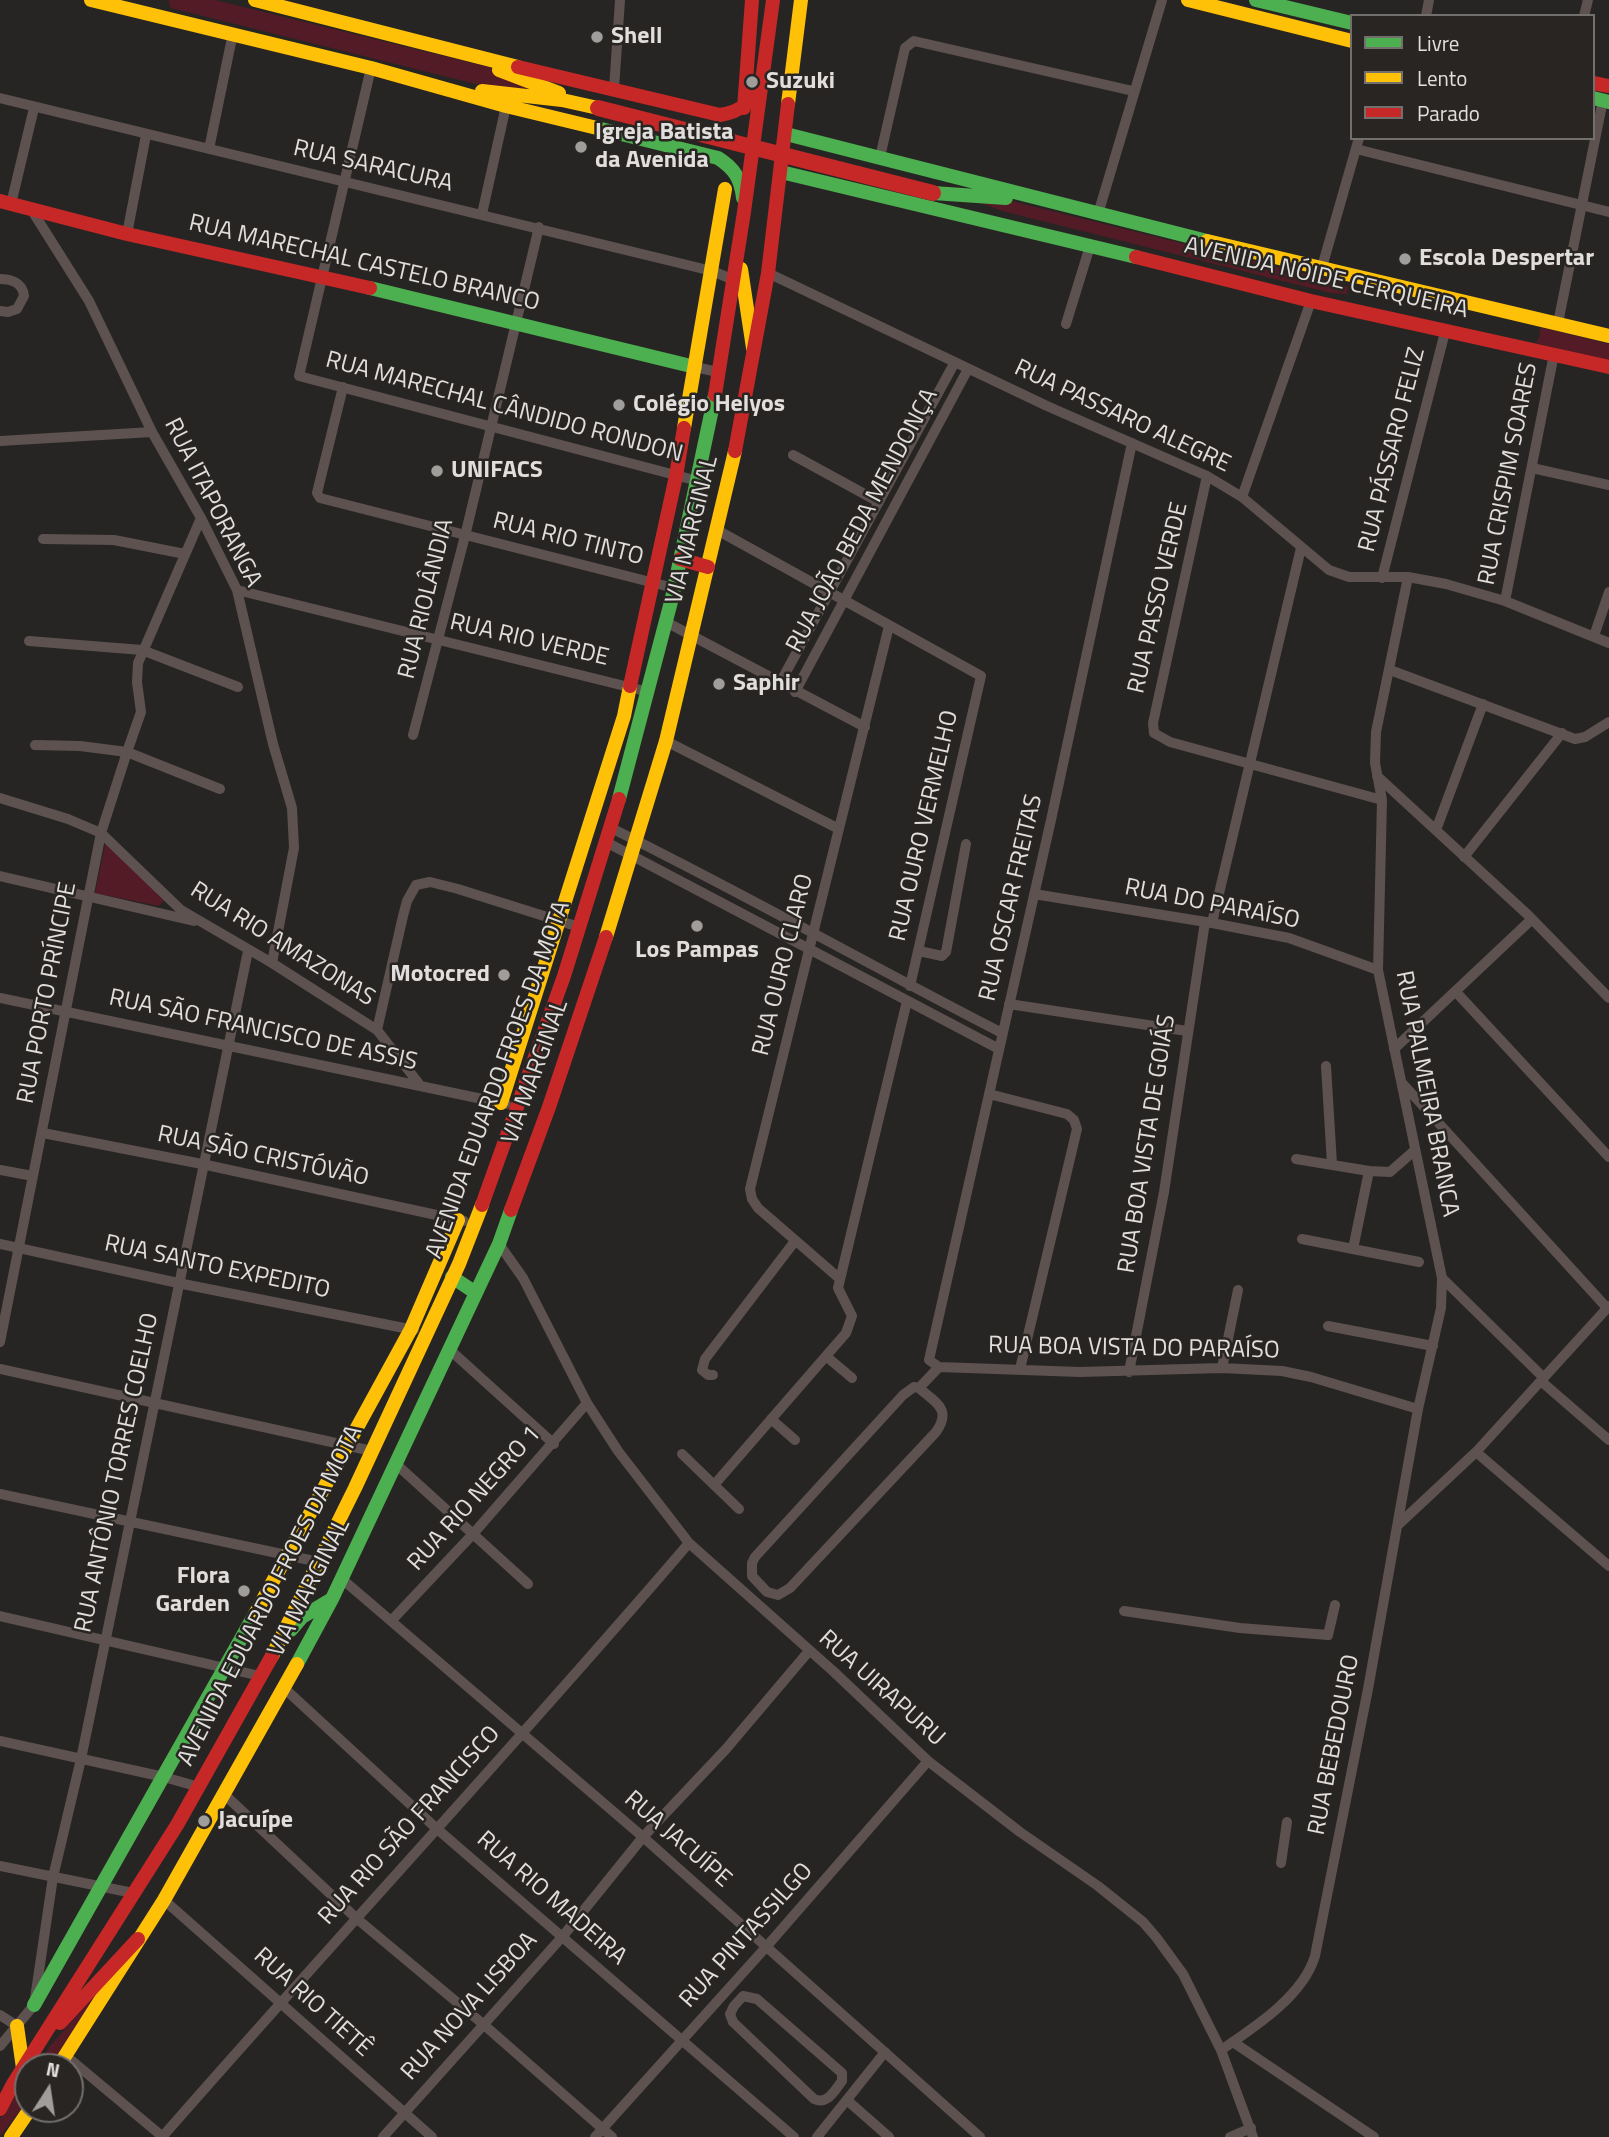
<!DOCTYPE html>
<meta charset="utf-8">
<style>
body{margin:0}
#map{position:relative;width:1609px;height:2137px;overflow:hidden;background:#272523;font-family:"Titillium Web",sans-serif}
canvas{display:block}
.legend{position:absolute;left:1350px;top:14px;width:245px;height:126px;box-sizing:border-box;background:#282522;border:2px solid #726f6d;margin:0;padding:9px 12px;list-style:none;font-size:21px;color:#e1dfdd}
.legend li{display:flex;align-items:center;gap:14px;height:35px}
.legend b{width:35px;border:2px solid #726f6d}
.north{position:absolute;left:14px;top:2053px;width:70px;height:70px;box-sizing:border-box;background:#282522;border:2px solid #726f6d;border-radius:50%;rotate:12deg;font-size:19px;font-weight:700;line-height:28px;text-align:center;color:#e1dfdd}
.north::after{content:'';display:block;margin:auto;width:24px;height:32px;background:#a09e9c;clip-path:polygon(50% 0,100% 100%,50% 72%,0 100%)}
</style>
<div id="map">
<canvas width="1609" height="2137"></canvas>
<ul class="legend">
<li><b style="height:9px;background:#4caf50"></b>Livre</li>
<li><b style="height:9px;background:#ffc107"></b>Lento</li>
<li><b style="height:9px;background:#c62828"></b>Parado</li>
</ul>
<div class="north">N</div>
</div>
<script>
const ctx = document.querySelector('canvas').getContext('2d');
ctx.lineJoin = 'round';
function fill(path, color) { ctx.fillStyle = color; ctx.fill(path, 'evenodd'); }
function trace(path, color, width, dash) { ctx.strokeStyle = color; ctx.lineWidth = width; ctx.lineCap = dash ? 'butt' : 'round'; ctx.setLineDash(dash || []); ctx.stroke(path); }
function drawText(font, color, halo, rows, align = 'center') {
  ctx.font = font + ' "Titillium Web",sans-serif'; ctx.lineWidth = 5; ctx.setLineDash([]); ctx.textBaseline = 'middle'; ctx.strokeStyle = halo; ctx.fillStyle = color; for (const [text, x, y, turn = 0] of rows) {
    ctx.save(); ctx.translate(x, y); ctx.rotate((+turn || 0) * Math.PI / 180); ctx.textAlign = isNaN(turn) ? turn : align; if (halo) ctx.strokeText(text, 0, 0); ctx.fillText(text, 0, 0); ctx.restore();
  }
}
fill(new Path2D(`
 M168 0H215L497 69 528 89 484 86 171 8Z
 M959 195 1007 200 1335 281 1348 287 1347 294 1331 293 1002 211Z
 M1540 327 1609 344V361L1536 343 1540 335Z
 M106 841 164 900 159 906 95 893Z
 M104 1985 50 2067H36L50 2046Z
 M28 2079V2099L0 2137V2119Z`), '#531b25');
trace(new Path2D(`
 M1426 16 1429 0
 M1584 16 1588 0
 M371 68 299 376 698 481
 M614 89 620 0
 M0 98 712 271 734 280
 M209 149 233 33
 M1356 149 1609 212
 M880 157 905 48 914 41 1133 91
 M11 204 34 108
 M31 209 89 301 152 432 201 518 237 590 273 744 292 808 294 848 272 963
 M482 214 506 106
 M1098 214 1162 0
 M127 234 146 135
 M1322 267 1359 138
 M768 273 1047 406 1207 476 1242 497 1329 570 1349 577H1408L1446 584 1505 601 1609 643
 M0 279C11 279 23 283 24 296L17 309 8 312 0 311
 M1558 323 1603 100
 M1066 324 1090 246
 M695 367 718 372
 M343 387 317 493 320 498 674 588
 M0 441 152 432
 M1132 443 1051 820 929 1360 939 1367 1080 1372 1222 1368 1282 1371 1311 1377 1418 1409
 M793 455 879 502
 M1532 468 1609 485
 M1207 476 1153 723 1154 733 1170 742 1382 800
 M1242 497 1311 301
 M717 530 981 676 910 986
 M43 539 114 540 185 554
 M1382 578 1445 332
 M237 590 649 692
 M1505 601 1554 354
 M666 622 865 727
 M1594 636 1609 592
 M29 641 142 650 238 687
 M1390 670 1575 739 1585 737 1609 722
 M780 683 955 362
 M795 692 968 369
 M413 735 465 536 539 227
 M666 741 839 829
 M35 745 80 746 127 752 141 712 137 682 138 663 201 518
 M1377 776 1528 915 1609 998
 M0 798 68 819 101 833 181 910 272 963 377 1030 420 1085
 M611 828C743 893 871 966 1002 1033
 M1436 830 1483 704
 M606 842 999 1049
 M1464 857 1562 733
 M0 876 194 921
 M1034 894 1212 923 1289 938 1378 970
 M1212 923 1301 548
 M919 951 942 956 946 952 966 844
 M1456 992 1609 1157
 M0 998 506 1104
 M1009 1004 1187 1031
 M377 1030 403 916 407 901 416 885 430 882 458 889 579 927
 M1394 1049 1532 919
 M1326 1066 1332 1164
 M1403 1084 1607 1308
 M989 1094 1067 1114 1074 1120 1077 1129 1020 1369
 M43 1133 202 1164 464 1221
 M1296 1159 1369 1171 1390 1172 1415 1150
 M0 1170 33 1176
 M1302 1239 1419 1262
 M0 1244 178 1283 414 1330
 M499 1244 523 1278 587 1403 618 1451 689 1543 833 1671 928 1761 1020 1832 1098 1886 1143 1922 1156 1937 1183 1974 1221 2050 1253 2137
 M1353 1249 1369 1171
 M1442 1278 1544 1378
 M840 1279 758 1208 752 1199 750 1189 889 626
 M1328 1326 1433 1346
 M0 1342 101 833 127 752 220 789
 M450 1350 554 1444
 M827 1357 852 1378
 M1222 1368 1238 1290
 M0 1369 372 1451
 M1129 1372 1164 1192 1205 922
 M713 1375H708L702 1370 705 1359 795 1241
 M1542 1382 1609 1440
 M914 1387 919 1388C936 1403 952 1409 936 1432L790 1588 778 1595 767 1592 752 1576V1563L755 1557 903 1395Z
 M919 1388 939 1367
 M771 1419 795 1440
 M1476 1452 1609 1566
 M682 1454 739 1509
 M396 1464 528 1584
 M714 1485 846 1333 852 1316 838 1288 907 1001
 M0 1494 319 1562
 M1399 1524 1476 1452 1609 1306
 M342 1579 643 1837 980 2137
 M1124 1611 1240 1628 1328 1635 1335 1605
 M0 1616 260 1676
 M391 1621 473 1534 587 1403
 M284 1688 436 1828 794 2137
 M0 1741 164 1777 199 1787
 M225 1795 356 1918 483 2024 612 2137
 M1281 1863 1287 1822
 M0 1866 133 1893
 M164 1900 432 2137
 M743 1996 757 1999 842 2073V2081C834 2091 828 2105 814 2099L733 2022 730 2014 734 2006Z
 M0 2015 17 2026
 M1233 2042 1374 2137
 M0 2046 34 2005 53 1877 81 1759 248 951
 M1221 2050C1255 2027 1303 1996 1315 1956L1368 1689 1418 1409 1441 1308 1442 1278 1378 970 1382 800 1375 763 1376 732 1408 577
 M65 2055 163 2137
 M848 2101 889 2137
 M163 2136C337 1937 517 1744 689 1543
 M383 2137 563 1936 643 1837 726 1749 809 1651
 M595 2137 767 1946 928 1761
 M817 2137 885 2052
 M1230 2137 1251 2128`), '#5d524f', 10);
trace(new Path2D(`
 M1256 0 1352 23
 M1593 98 1609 102
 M597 128 718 158C734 168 741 179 743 198
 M786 134 1207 241
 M781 172 1136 257
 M933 193 1006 198
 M370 288 695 367
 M619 799 672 598 715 395
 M452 1277 476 1293
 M291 1630 302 1617 332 1599
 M297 1664 332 1599 499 1244 511 1210
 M34 2005 255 1614`), '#4caf50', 14);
trace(new Path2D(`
 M91 0 371 68 506 106 597 128
 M255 0 518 67
 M1188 0 1352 41
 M499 70 559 93
 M482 91 562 100 598 108
 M788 104 801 0
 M1207 241 1609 336
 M741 269 753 348
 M684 428 725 189
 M606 937 666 741 735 451
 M501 1103 624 716 630 686
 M255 1614 411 1329 458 1220
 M272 1656 355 1488 459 1264 482 1205
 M17 2026 23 2068
 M58 2067 164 1900 297 1664
 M11 2137 30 2109`), '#ffc107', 14);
trace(new Path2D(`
 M518 67 720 115C741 112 754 101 762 81
 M1593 83 1609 86
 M744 108 752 0
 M0 201 127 234 370 288
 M1136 257 1311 301 1609 367
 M715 395 744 212 773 0
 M735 451 768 273 788 104
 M680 559 708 567
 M630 686 676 476 684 428
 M482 1205 564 976 619 799
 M511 1210 549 1107 606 937
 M60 2023 138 1939
 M0 2109 13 2084 177 1825 272 1656`), '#c62828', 14);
trace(new Path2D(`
 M598 108 933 193`), '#c62828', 16);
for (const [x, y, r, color] of [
 [597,37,7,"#a09e9c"],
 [752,82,7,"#a09e9c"],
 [581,147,7,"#a09e9c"],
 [1405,259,7,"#a09e9c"],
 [619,405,7,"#a09e9c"],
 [437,471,7,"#a09e9c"],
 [719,684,7,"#a09e9c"],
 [697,926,7,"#a09e9c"],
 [504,975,7,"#a09e9c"],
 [244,1591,7,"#a09e9c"],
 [204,1821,7,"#a09e9c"]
]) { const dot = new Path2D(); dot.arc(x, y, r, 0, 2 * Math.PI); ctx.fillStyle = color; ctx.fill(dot); trace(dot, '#282522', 2.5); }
drawText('bold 24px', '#e1dfdd', '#282522', [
 ["Shell",611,37],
 ["Suzuki",766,82],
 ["Igreja Batista",595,133],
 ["da Avenida",595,161],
 ["Escola Despertar",1419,259],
 ["Colégio Helyos",633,405],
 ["UNIFACS",451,471],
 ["Saphir",733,684],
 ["Los Pampas",697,951,"center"],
 ["Motocred",490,975,"right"],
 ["Flora",230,1577,"right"],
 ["Garden",230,1605,"right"],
 ["Jacuípe",218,1821]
], 'left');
drawText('24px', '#e1dfdd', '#282522', [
 ["RUA SARACURA",373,167,13],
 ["RUA MARECHAL CASTELO BRANCO",364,264,13],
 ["AVENIDA NÓIDE CERQUEIRA",1326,279,13],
 ["RUA MARECHAL CÂNDIDO RONDON",504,408,15],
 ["RUA PASSARO ALEGRE",1122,417,25],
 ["RUA PÁSSARO FELIZ",1393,450,-76],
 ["RUA CRISPIM SOARES",1509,474,-79],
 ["RUA ITAPORANGA",212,503,63],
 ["RUA JOÃO BEDA MENDONÇA",863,521,-62],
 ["VIA MARGINAL",693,530,-76],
 ["RUA RIO TINTO",568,540,14],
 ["RUA PASSO VERDE",1159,598,-77],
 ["RUA RIOLÂNDIA",427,599,-76],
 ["RUA RIO VERDE",529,641,13],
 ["RUA OURO VERMELHO",925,826,-77],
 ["RUA OSCAR FREITAS",1012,898,-77],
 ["RUA DO PARAÍSO",1212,905,11],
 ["RUA RIO AMAZONAS",282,945,32],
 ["RUA OURO CLARO",784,965,-76],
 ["RUA PORTO PRÍNCIPE",48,993,-79],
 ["RUA SÃO FRANCISCO DE ASSIS",263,1031,12],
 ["VIA MARGINAL",536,1072,-70],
 ["AVENIDA EDUARDO FROES DA MOTA",499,1080,-70],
 ["RUA PALMEIRA BRANCA",1426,1094,79],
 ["RUA BOA VISTA DE GOIÁS",1148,1144,-81],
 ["RUA SÃO CRISTÓVÃO",263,1157,12],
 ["RUA SANTO EXPEDITO",217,1268,12],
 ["RUA BOA VISTA DO PARAÍSO",1134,1349,1],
 ["RUA ANTÔNIO TORRES COELHO",118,1473,-78],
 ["RUA RIO NEGRO 1",475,1499,-48],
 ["VIA MARGINAL",310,1588,-63],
 ["AVENIDA EDUARDO FROES DA MOTA",271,1596,-63],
 ["RUA UIRAPURU",881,1689,42],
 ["RUA BEBEDOURO",1335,1745,-79],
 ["RUA RIO SÃO FRANCISCO",410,1826,-48],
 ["RUA JACUÍPE",677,1840,41],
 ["RUA RIO MADEIRA",551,1899,41],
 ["RUA PINTASSILGO",747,1936,-48],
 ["RUA RIO TIETÊ",312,2003,42],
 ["RUA NOVA LISBOA",470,2007,-48]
]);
</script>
